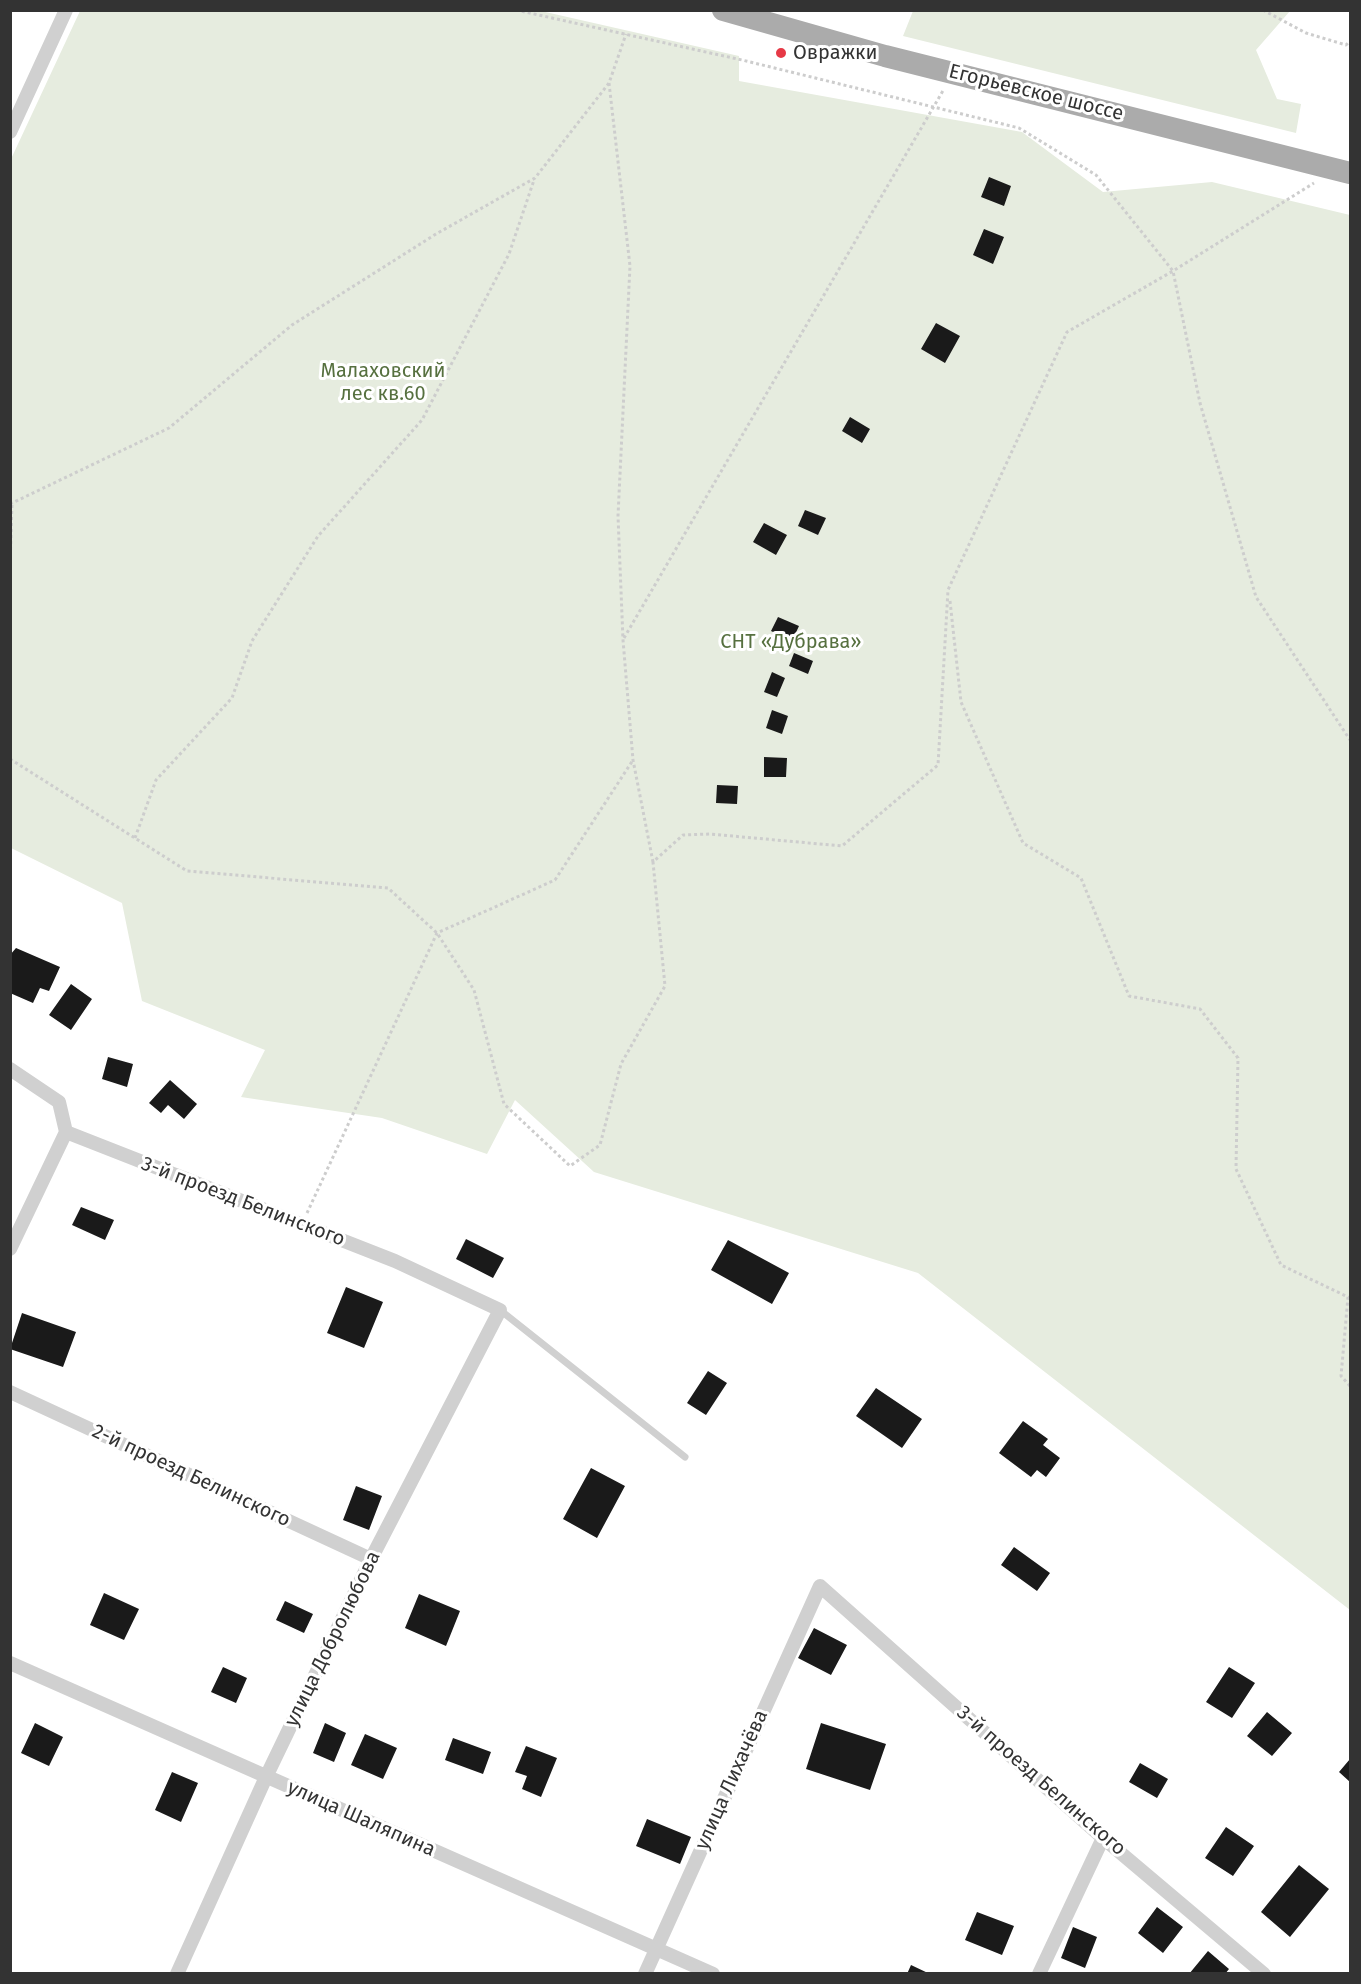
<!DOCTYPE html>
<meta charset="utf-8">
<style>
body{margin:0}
#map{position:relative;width:1361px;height:1984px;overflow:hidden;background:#fff;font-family:"Fira Sans",sans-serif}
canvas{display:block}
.frame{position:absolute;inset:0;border:12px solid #333;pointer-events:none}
</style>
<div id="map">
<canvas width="1361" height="1984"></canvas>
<div class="frame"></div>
</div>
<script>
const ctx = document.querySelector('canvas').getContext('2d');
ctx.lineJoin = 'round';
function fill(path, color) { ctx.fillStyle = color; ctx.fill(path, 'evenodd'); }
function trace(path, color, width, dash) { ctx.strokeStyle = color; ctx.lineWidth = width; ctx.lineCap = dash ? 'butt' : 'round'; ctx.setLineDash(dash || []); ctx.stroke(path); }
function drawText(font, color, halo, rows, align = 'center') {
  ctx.font = font + ' "Fira Sans",sans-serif'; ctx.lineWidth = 6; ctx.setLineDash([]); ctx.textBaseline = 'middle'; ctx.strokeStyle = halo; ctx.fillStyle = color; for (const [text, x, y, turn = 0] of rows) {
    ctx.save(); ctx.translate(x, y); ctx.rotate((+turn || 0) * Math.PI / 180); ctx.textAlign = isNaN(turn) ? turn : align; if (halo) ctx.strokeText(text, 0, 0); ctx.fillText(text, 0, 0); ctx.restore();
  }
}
fill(new Path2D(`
 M80 11H541L739 56V81L1022 132 1103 192 1212 182 1350 215V1610L918 1273 594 1172 515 1100 487 1154 382 1118 241 1097 265 1050 142 1001 122 903 11 848V159Z
 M913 11H1290L1256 50 1277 99 1301 104 1296 133 903 36Z`), '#e6ecdf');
fill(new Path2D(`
 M989 177 1011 186 1004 206 981 197Z
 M984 229 1004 237 993 264 973 255Z
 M936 323 960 336 945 363 921 349Z
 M850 417 870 429 862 443 842 431Z
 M805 510 826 518 818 535 798 526Z
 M764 523 787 535 776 555 753 542Z
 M778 617 799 626 792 641 771 631Z
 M794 653 813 661 808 674 789 666Z
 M772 672 785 678 777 697 764 692Z
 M772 710 788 716 782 734 766 728Z
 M764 757 787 758 786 777H764Z
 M717 785 738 786 737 804 716 803Z
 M16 948 60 967 49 991 40 988 33 1003 10 993V955Z
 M71 984 92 999 71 1030 49 1015Z
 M108 1057 133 1064 127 1087 102 1079Z
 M170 1080 197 1104 184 1119 168 1105 161 1113 149 1103Z
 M81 1207 114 1220 105 1240 72 1225Z
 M466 1239 504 1258 493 1278 456 1259Z
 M728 1240 789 1273 772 1304 711 1270Z
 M346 1287 383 1302 364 1348 327 1333Z
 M22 1313 76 1332 63 1367 10 1349Z
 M708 1371 727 1383 706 1415 687 1403Z
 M876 1388 922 1419 902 1448 856 1416Z
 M1023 1421 1048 1439 1043 1445 1060 1458 1046 1477 1037 1470 1031 1477 999 1453Z
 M591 1468 625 1486 597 1538 563 1519Z
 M356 1486 382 1496 369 1530 343 1520Z
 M1014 1547 1050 1573 1037 1591 1001 1565Z
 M104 1593 139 1609 124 1640 90 1625Z
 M419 1594 460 1611 446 1646 405 1628Z
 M285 1601 313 1614 304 1633 276 1620Z
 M814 1628 847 1645 831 1675 798 1658Z
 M223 1667 247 1678 236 1703 211 1692Z
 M1229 1667 1255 1683 1232 1718 1206 1702Z
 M1267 1712 1292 1733 1272 1756 1247 1736Z
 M35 1723 63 1737 49 1766 21 1753Z
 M325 1723 346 1733 334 1762 313 1753Z
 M821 1723 886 1744 870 1790 806 1769Z
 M365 1734 397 1748 383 1779 351 1765Z
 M453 1738 491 1752 483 1774 445 1760Z
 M526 1746 557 1758 541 1797 522 1789 527 1776 515 1772Z
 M1350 1759V1782L1339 1772Z
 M1140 1763 1168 1779 1157 1798 1129 1782Z
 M172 1772 198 1783 181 1822 155 1810Z
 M647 1819 691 1837 680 1864 636 1846Z
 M1226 1827 1254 1846 1233 1876 1205 1858Z
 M1299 1865 1329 1889 1290 1937 1261 1912Z
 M1157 1907 1183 1927 1163 1953 1138 1933Z
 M977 1912 1014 1926 1002 1955 965 1940Z
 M1073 1927 1097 1937 1085 1968 1061 1958Z
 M1208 1951 1229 1969 1225 1974H1189Z
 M911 1965 930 1974H907Z`), '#1a1a1a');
trace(new Path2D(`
 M516 10 742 60 1019 128 1096 175 1173 271 1200 403 1256 597 1350 740
 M1263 10 1306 33 1346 45 1350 41
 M609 83 630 266 618 516 623 640 633 760 653 862
 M10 504 169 428 292 325 436 234 535 178 609 83 626 34
 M10 568 12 503
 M950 601 961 702 1023 843 1081 878 1129 996 1200 1009 1238 1058 1236 1169 1281 1265 1348 1297 1341 1376 1350 1386
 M624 638 944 89
 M10 759 187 871 388 888 437 933 474 990 504 1104 570 1166 600 1145 621 1064 665 986 653 862 683 835 710 834 842 846 938 765 948 590 1067 332 1173 271 1314 183
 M135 838 156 780 232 698 252 641 318 536 422 420 509 254 534 180
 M307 1213 437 933 555 880 633 760`), '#cdcdcd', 3, [3, 3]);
trace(new Path2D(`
 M500 1310 685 1457`), '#d0d0d0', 7);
trace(new Path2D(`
 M10 132 66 10
 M10 1069 59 1102 66 1132 395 1261 500 1310 371 1559 266 1777 177 1974
 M10 1249 66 1132
 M10 1392 371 1559
 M10 1663 713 1974
 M645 1974 820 1586 1103 1838 1264 1974
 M1039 1974 1103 1838`), '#d0d0d0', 14);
trace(new Path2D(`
 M723 10 885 56 1350 173`), '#ababab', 22);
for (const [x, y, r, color] of [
 [781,53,6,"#e63946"]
]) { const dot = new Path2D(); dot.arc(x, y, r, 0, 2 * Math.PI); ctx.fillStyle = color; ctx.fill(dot); trace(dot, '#fff', 2); }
drawText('20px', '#333', '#fff', [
 ["Овражки",793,53]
], 'left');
drawText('20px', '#333', '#fff', [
 ["Егорьевское шоссе",1036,93,14],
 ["3-й проезд Белинского",243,1202,21],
 ["2-й проезд Белинского",191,1476,25],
 ["улица Добролюбова",333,1639,-64],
 ["улица Лихачёва",732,1780,-66],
 ["3-й проезд Белинского",1041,1781,41],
 ["улица Шаляпина",361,1819,24]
]);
drawText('20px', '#56703f', '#fff', [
 ["Малаховский",383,371],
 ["лес кв.60",383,394],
 ["СНТ «Дубрава»",791,642]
]);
</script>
